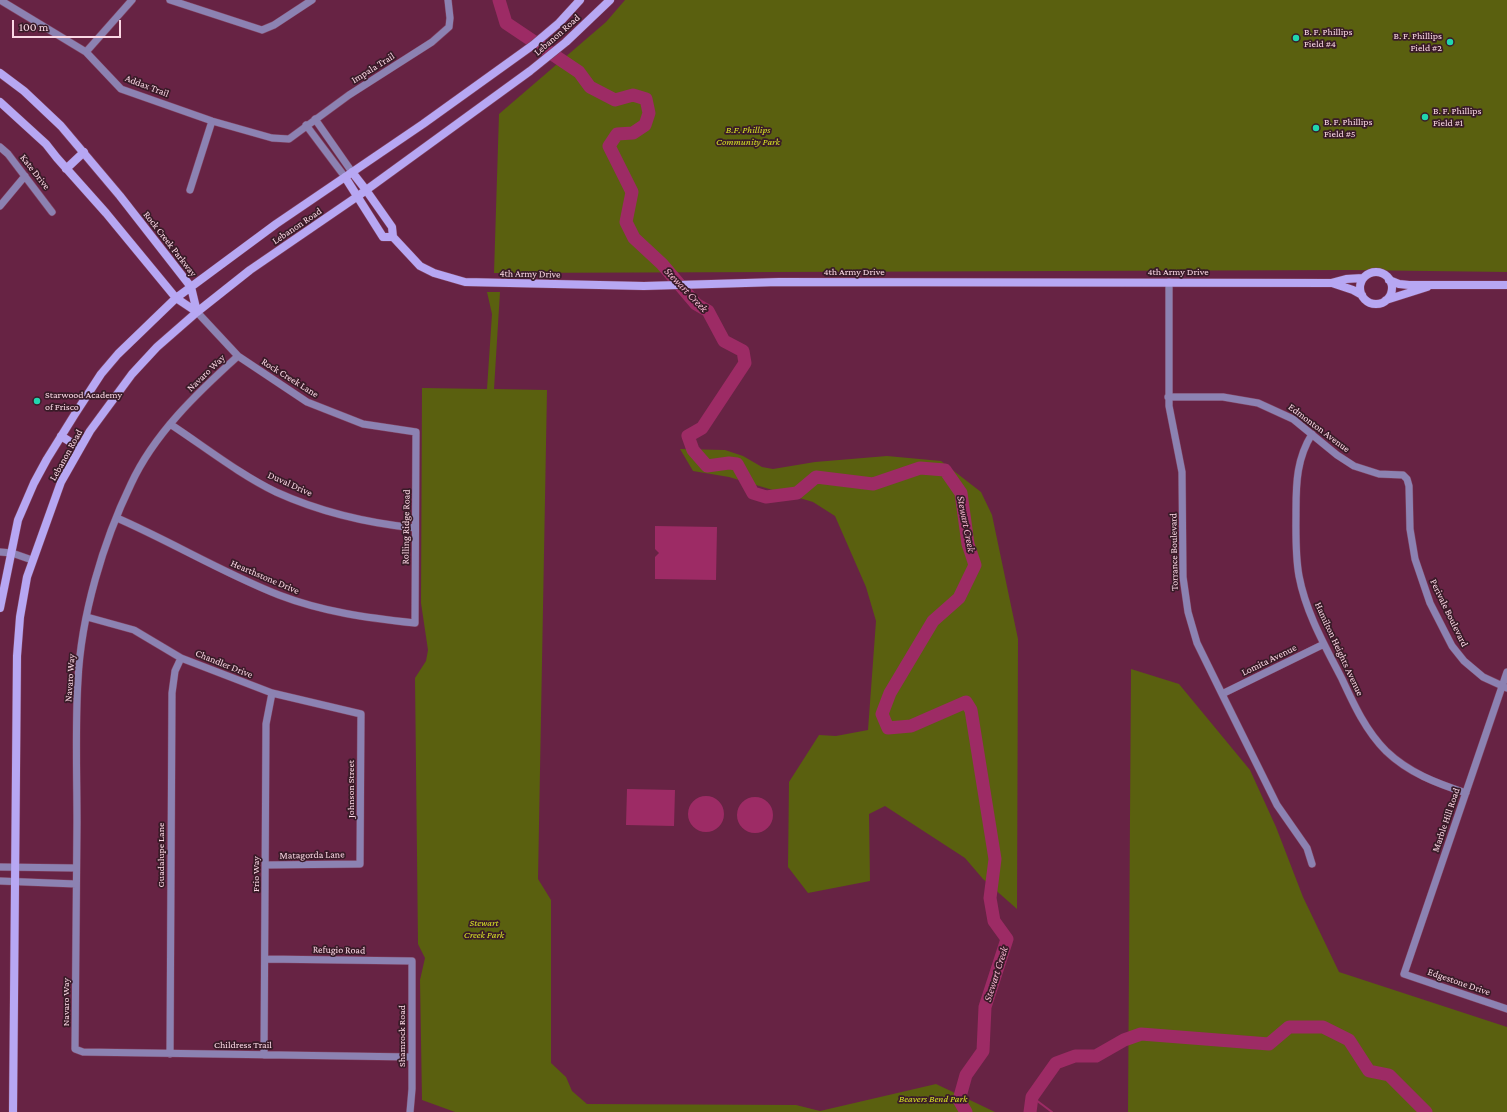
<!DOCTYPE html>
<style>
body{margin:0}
#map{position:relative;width:1507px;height:1112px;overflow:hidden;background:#672344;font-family:"Crimson Pro",serif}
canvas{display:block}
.scale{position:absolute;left:12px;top:20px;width:109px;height:18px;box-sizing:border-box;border:2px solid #fad7e4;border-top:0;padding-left:5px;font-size:12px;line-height:14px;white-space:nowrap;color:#fad7e4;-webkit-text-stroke:3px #391b28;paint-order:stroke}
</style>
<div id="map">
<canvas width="1507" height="1112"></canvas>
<div class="scale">100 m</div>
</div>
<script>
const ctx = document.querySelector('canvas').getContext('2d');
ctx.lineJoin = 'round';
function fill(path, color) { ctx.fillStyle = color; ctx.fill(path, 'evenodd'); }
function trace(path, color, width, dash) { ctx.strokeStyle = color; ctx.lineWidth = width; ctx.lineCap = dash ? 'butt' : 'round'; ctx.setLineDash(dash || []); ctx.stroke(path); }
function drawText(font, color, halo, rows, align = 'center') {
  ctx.font = font + ' "Crimson Pro",serif'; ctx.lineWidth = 3.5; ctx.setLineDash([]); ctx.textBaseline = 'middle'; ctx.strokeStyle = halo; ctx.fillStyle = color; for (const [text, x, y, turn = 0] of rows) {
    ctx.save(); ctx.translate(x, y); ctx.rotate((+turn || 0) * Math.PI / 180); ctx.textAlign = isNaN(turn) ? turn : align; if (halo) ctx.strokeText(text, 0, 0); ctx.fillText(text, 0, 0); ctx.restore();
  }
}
fill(new Path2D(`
 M625 0H1507V272L1350 270 494 273 499 114 606 22Z
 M487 292H500L494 389 547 390 538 879 551 900V1063L566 1077 572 1091 587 1104 796 1105 820 1111 936 1084 995 1112H455L422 1100 420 980 425 958 418 944 415 678 426 661 428 650 421 603 422 388 487 389 492 314Z
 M680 449 725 450 743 456 762 467 773 469 815 462 887 456 941 461 981 492 992 515 1018 639 1017 909 983 879 965 858 885 806 869 814 870 881 808 893 788 867 789 782 819 735 836 736 868 730 876 621 866 587 835 516 813 502 729 477 693 471Z
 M1131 669 1179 684 1250 770 1276 827 1303 897 1339 972 1507 1027V1112H1128Z`), '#5a600f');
fill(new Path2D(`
 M655 526 717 527 716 580 655 579V557L659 553 655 549Z
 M627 789 675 790 674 826 626 825Z
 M688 814a18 18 0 1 1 36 0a18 18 0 1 1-36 0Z
 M737 815a18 18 0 1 1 36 0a18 18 0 1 1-36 0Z`), '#9d2b65');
trace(new Path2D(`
 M1032 1097 1052 1112`), '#9d2b65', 2);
trace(new Path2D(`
 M499 0 506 23 579 72 590 87 615 100 633 95 646 99 649 113 645 125 633 133 617 134 609 146 632 192 626 222 634 238 662 264 696 304 708 311 724 341 743 351 745 363 702 428 688 436 693 450 707 466 729 463 737 464 753 493 766 497 797 493 816 477 873 484 920 468 945 470 961 493 968 544 975 565 959 598 933 621 890 693 882 714 888 728 911 726 966 702 971 710 995 859 990 898 994 921 1007 939 985 1007 983 1051 966 1075 959 1100 966 1112
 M1030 1112 1032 1097 1056 1063 1075 1056H1096L1124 1040 1141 1034 1269 1044 1289 1027H1323L1349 1040 1369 1071 1389 1075 1426 1112`), '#9d2b65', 13);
const street = new Path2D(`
 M0 0 86 52 121 89 212 121 272 138 289 139 349 95 432 42 449 27 450 18 448 0
 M170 0 262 30 274 25 312 0
 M86 52 132 0
 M315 119 352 172
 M306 125 345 177
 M0 147 8 154 52 212
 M190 190 212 121
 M0 206 25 176
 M1169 282V406L1182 472 1183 577 1188 612 1197 643 1222 694 1277 805 1307 848 1312 864
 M238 356C197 393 154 434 131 484 103 542 81 616 78 680 75 727 77 775 77 822 76 897 75 973 75 1049L83 1052 411 1057
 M1168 397H1223L1258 403 1293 419 1337 455 1354 466 1379 474 1403 475 1407 479 1409 486 1410 529 1415 559 1430 603 1452 646 1464 661 1483 677 1507 688
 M170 424C205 447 239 474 276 492 320 512 367 523 415 528
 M1312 434C1297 458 1296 482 1296 510 1296 532 1295 554 1299 576 1306 613 1325 646 1342 679 1354 705 1366 731 1386 751 1409 773 1436 783 1466 793
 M117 518C172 542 223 573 279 595 323 612 368 618 415 623L416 432 363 424 307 402 238 356 197 312
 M0 552 12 553 32 560
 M87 617 134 630 181 658 272 693 361 714 360 864 266 865
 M1507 672 1404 974 1507 1009
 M1222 694 1324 644
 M0 867 76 868
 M0 881 76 884
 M265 959 412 961V1089L410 1112
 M170 1054 172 693 175 671 181 658
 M264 1055 266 724 272 693`);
const secondary = new Path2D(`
 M0 73 24 91 61 126 120 196 191 287 197 312
 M0 102 46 144 57 158 106 213 176 298 197 312
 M66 169 84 152
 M352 172 366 190 392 227 393 237 420 266 434 273 465 282 644 286 779 282 1331 283 1346 279 1363 278
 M345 177 383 237H393
 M1360 288a16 16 0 1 1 32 0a16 16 0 1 1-32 0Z
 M1389 280 1399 284 1409 285H1507
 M1332 283 1353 290 1362 295
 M1386 300 1427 287
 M61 436 80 448
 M0 608 18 520 34 483 47 459 75 414 101 374 118 354 176 298 276 224 423 124 533 45 559 23 580 0
 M13 1112 17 656 20 617 27 577 61 482 90 431 132 374 157 347 197 312 250 270 358 196 530 71 566 42 610 0`);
trace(street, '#814361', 8);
trace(secondary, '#814361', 9);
trace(street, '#8c82b2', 7);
trace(secondary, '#b7a7f3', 8);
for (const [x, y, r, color] of [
 [1296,38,4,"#21d5af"],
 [1450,42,4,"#21d5af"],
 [1425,117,4,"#21d5af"],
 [1316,128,4,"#21d5af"],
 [37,401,4,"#21d5af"]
]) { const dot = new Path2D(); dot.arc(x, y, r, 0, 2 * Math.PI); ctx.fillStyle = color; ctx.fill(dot); trace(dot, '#391b28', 1.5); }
drawText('10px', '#fad7e4', '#391b28', [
 ["B. F. Phillips",1304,32],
 ["Field #4",1304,44],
 ["B. F. Phillips",1442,36,"right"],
 ["Field #2",1442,48,"right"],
 ["B. F. Phillips",1433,111],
 ["Field #1",1433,123],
 ["B. F. Phillips",1324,122],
 ["Field #5",1324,134],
 ["Starwood Academy",45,395],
 ["of Frisco",45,407]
], 'left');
drawText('10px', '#fad7e4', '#391b28', [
 ["Lebanon Road",557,35,-41],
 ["Impala Trail",373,68,-32],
 ["Addax Trail",147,86,21],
 ["Kate Drive",35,172,52],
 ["Lebanon Road",297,226,-34],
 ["Rock Creek Parkway",170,244,52],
 ["4th Army Drive",854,272],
 ["4th Army Drive",1178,272],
 ["4th Army Drive",530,274,1],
 ["Navaro Way",206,373,-44],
 ["Rock Creek Lane",290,378,32],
 ["Edmonton Avenue",1319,428,37],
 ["Lebanon Road",66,455,-61],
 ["Duval Drive",290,484,24],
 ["Rolling Ridge Road",406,527,-89],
 ["Torrance Boulevard",1174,552,-91],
 ["Hearthstone Drive",265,577,23],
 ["Perivale Boulevard",1449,613,64],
 ["Hamilton Heights Avenue",1339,649,65],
 ["Lomita Avenue",1269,660,-26],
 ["Chandler Drive",224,664,22],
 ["Navaro Way",70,678,-86],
 ["Johnson Street",351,789,-90],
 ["Marble Hill Road",1446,820,-71],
 ["Guadalupe Lane",161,855,-90],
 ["Matagorda Lane",312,855,-1],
 ["Frio Way",256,874,-90],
 ["Refugio Road",339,950,1],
 ["Edgestone Drive",1459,982,19],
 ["Navaro Way",66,1002,-90],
 ["Shamrock Road",402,1036,-90],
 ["Childress Trail",243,1045]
]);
drawText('italic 10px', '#d7e325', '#391b28', [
 ["B.F. Phillips",748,130],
 ["Community Park",748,142],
 ["Stewart",484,923],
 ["Creek Park",484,935],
 ["Beavers Bend Park",933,1099]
]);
drawText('italic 11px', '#f2b6ce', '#391b28', [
 ["Stewart Creek",686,290,46],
 ["Stewart Creek",966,524,79],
 ["Stewart Creek",996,974,-72]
]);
</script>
